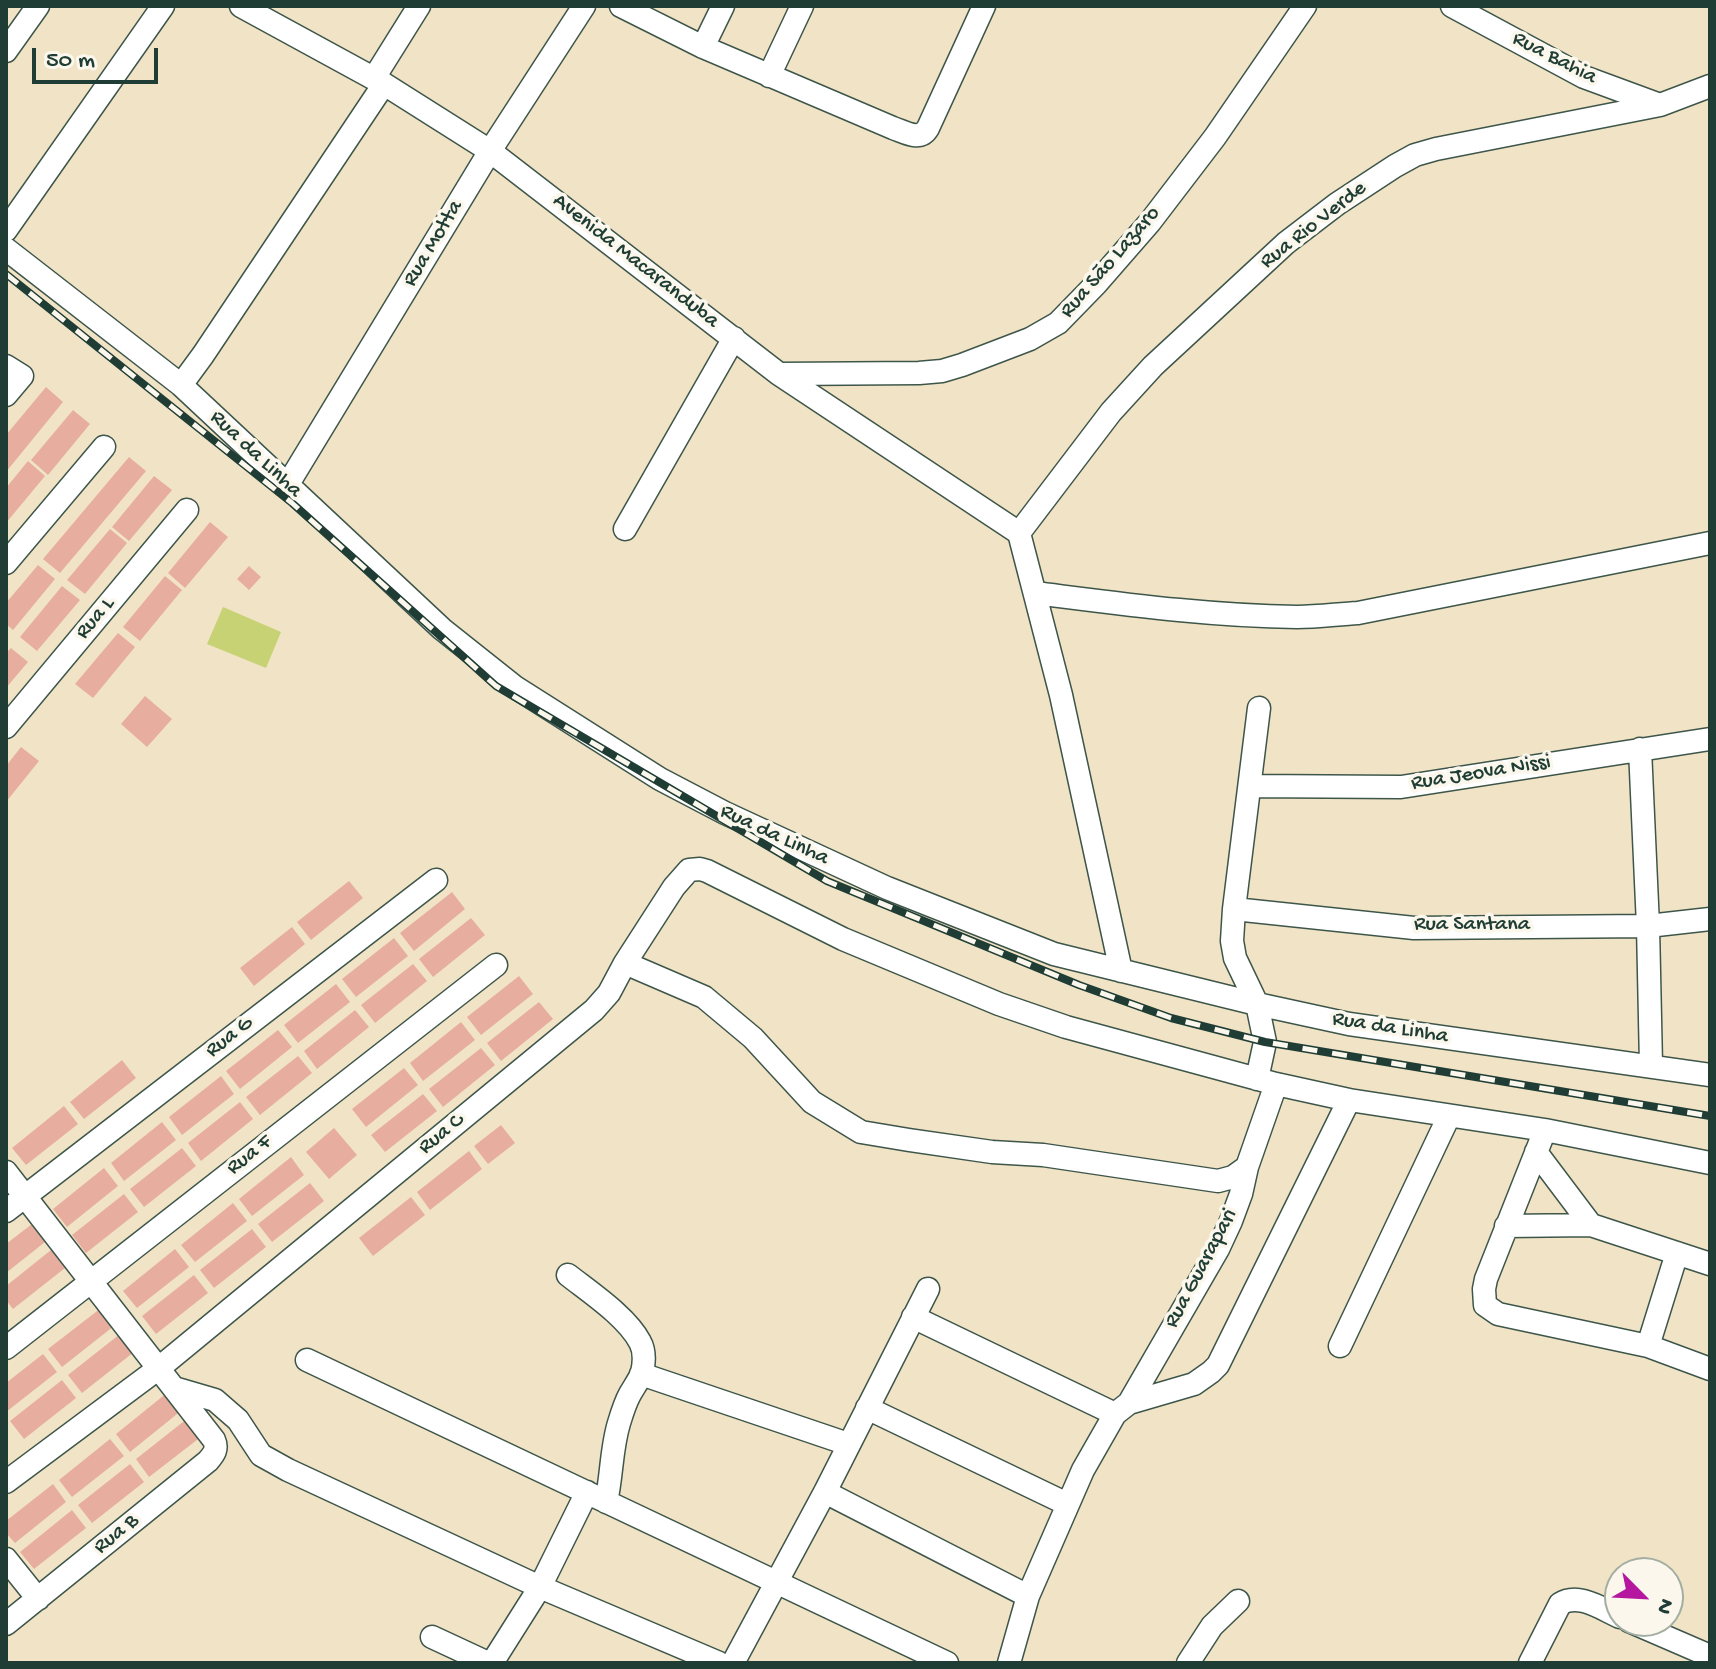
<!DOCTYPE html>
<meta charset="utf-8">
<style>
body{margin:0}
#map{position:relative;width:1716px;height:1669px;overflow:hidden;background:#f1e3c6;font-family:"Gochi Hand",sans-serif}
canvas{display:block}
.frame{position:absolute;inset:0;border:8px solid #1f3d34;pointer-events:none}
.north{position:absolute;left:1604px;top:1557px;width:80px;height:80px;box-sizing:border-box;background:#fbf7ec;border:2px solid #a3ada2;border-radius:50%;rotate:114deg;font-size:22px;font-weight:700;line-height:32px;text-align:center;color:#1f3d34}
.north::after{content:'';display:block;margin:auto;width:28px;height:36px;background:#b5179e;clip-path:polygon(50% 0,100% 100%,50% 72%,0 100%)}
.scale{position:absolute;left:32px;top:48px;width:126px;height:36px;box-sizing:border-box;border:4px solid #1f3d34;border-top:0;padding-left:10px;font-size:24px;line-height:28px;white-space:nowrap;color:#1f3d34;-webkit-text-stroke:6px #fbf7ec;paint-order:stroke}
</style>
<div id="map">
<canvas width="1716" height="1669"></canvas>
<div class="frame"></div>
<div class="north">N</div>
<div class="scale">50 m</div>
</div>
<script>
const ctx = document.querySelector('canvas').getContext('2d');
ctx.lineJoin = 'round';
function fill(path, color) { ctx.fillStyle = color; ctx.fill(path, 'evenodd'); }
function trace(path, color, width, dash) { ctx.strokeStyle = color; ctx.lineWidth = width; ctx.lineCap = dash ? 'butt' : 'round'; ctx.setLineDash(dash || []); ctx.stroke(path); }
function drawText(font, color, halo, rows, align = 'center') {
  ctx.font = font + ' "Gochi Hand",sans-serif'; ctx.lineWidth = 7; ctx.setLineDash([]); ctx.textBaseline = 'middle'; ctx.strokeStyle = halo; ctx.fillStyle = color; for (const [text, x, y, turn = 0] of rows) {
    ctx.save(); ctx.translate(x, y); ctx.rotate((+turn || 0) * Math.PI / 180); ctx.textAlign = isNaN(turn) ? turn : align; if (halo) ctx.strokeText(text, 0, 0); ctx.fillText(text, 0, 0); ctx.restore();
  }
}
fill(new Path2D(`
 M223 607 281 632 266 668 207 644Z`), '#c6d273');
fill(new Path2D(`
 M46 387 63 402 6 472V435Z
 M73 410 90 424 48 475 31 460Z
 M129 457 146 471 60 573 43 559Z
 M28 461 45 476 6 523V488Z
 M154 476 172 490 129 541 112 527Z
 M210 522 228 537 185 588 168 573Z
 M110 529 127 543 85 594 67 580Z
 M38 565 55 579 13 630 6 624V603Z
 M249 566 261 577 249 590 237 579Z
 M165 576 182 590 140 641 123 627Z
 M62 586 80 600 37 651 20 637Z
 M118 633 135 647 93 698 75 684Z
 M11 648 28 662 6 688V653Z
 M145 696 172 719 147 747 121 724Z
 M21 747 39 761 6 802V766Z
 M349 881 363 898 311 940 297 922Z
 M452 892 465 909 414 951 400 933Z
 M471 918 485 935 433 977 419 959Z
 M292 927 305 944 254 986 240 968Z
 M394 938 408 956 356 997 342 979Z
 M413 964 427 981 375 1023 361 1005Z
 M519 976 533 994 481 1035 467 1017Z
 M336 984 350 1002 298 1043 284 1025Z
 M539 1002 553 1019 501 1061 487 1043Z
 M355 1010 369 1027 317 1069 304 1051Z
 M461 1022 475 1040 423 1081 410 1063Z
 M278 1030 292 1047 240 1089 226 1071Z
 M481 1048 495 1065 443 1107 429 1089Z
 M298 1056 312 1073 260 1115 246 1097Z
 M122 1060 136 1078 84 1119 70 1102Z
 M404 1068 418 1085 366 1127 352 1109Z
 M221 1076 234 1094 182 1135 169 1117Z
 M423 1094 437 1111 385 1152 371 1135Z
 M240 1102 253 1119 201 1161 188 1143Z
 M64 1106 78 1124 26 1165 12 1148Z
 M162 1122 176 1140 124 1181 111 1163Z
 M501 1125 515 1143 488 1164 474 1146Z
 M334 1128 357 1155 329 1179 306 1152Z
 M182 1148 196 1166 144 1207 130 1189Z
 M469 1151 482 1169 430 1210 417 1192Z
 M291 1157 304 1175 252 1216 239 1199Z
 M104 1168 118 1186 67 1227 53 1209Z
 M310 1183 324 1201 272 1242 258 1224Z
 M124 1194 138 1212 86 1253 72 1235Z
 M411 1197 425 1215 373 1256 359 1238Z
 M233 1203 247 1221 195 1262 181 1245Z
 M32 1224 45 1242 6 1273V1244Z
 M252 1229 266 1247 214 1288 200 1270Z
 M175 1249 189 1267 137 1308 123 1291Z
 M51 1250 65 1268 13 1309 6 1300V1286Z
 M194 1275 208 1293 156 1334 142 1316Z
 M101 1308 114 1326 62 1367 48 1349Z
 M120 1334 134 1352 82 1393 68 1375Z
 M43 1354 57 1372 6 1412V1383Z
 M62 1380 76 1398 24 1439 10 1421Z
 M168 1392 182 1410 130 1452 116 1434Z
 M188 1418 202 1436 149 1477 136 1459Z
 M110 1439 124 1456 72 1497 59 1480Z
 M130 1464 144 1482 92 1523 78 1505Z
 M53 1484 66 1502 15 1543 6 1533V1521Z
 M72 1510 86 1528 34 1569 20 1552Z`), '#e7aea0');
const minor = new Path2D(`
 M241 6 384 84 490 151 779 374 1019 533
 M621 6 703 47 893 128C905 132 920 142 928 128L984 6
 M1452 6 1584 77 1660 105
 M703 47 723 6
 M6 51 38 6
 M769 76 802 6
 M374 78 419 6
 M6 230 163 6
 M6 249 181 385 442 629 515 687 660 779 725 813 887 888 1054 954 1257 1004 1349 1024 1710 1075
 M6 366 22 376 6 395
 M780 374 919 373 942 371 962 365 1030 339 1058 323 1096 284 1150 222 1215 137 1305 6
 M181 385 203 355 384 84
 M288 484 490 151 584 6
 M625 529 734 338
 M1019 533 1111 412 1153 366 1286 243 1337 204 1395 166 1415 155 1436 149 1660 105 1710 86
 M1019 533 1061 695 1121 971
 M6 563 104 447
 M1035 593C1123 604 1209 616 1297 617 1318 617 1338 614 1358 613L1710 543
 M6 727 187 510
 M1640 749 1648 926 1651 1065
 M1250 786 1401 787 1710 739
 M1234 909 1414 928 1648 926 1710 919
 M625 963 704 997 753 1038 812 1102 861 1132 909 1140 992 1152 1043 1155 1218 1181 1233 1177 1247 1167
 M1257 1079 1265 1042 1257 1004 1235 958 1232 941 1234 909 1259 708
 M1545 1130 1486 1279 1484 1289 1485 1305 1498 1314 1648 1346 1710 1369
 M1536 1152 1591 1225 1710 1264
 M6 1172 214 1440C218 1449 214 1454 208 1461L6 1624
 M6 1211 436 880
 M1506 1226 1591 1225
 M568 1275C591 1293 627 1317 640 1342 645 1351 644 1364 642 1373 639 1380 634 1387 630 1394 625 1403 622 1413 619 1423 611 1449 612 1476 606 1502
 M913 1317 1115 1414
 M1340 1346 1449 1116
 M1648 1346 1677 1253
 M6 1348 496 965
 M307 1360 947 1663
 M641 1374 848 1444
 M174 1388 215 1400 238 1420 261 1455 288 1470 540 1587 719 1663
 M1129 1403 1218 1249 1231 1221 1241 1194 1247 1167 1276 1084
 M867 1408 1067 1504
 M6 1482 159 1368 594 1010 609 993 625 963 674 887 689 870 700 869 707 871 843 939 999 1004 1066 1027 1276 1084 1349 1100 1545 1130 1710 1163
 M825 1492 1028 1596
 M6 1559 38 1599
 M1629 1621 1710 1656
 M432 1637 488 1663
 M492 1663 540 1587 587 1492
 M733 1663 825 1492 928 1289
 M1009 1663 1028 1596 1083 1470 1115 1414 1129 1403 1194 1384 1211 1372 1218 1365 1349 1100
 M1188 1663 1212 1626 1238 1601
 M1530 1663 1560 1604C1578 1592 1602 1609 1620 1617`);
trace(minor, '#3e564a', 25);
trace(minor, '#fff', 22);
const rail = new Path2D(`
 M6 274 292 503 496 686 827 881 1079 985 1171 1018 1265 1042 1710 1116`);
trace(rail, '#1f3d34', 8);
trace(rail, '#fbf7ec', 5, [15]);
drawText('22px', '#1f3d34', '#fbf7ec', [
 ["Rua Bahia",1554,59,27],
 ["Rua Rio Verde",1314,226,-38],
 ["Rua Motta",434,244,-59],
 ["Avenida Macaranduba",635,262,38],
 ["Rua São Lazaro",1111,263,-49],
 ["Rua da Linha",255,455,43],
 ["Rua L",96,619,-50],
 ["Rua Jeova Nissi",1481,774,-9],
 ["Rua da Linha",774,836,25],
 ["Rua Santana",1472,926],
 ["Rua da Linha",1390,1029,9],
 ["Rua G",230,1038,-38],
 ["Rua C",442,1135,-39],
 ["Rua F",250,1156,-38],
 ["Rua Guarapari",1202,1269,-62],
 ["Rua B",117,1535,-39]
]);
</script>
